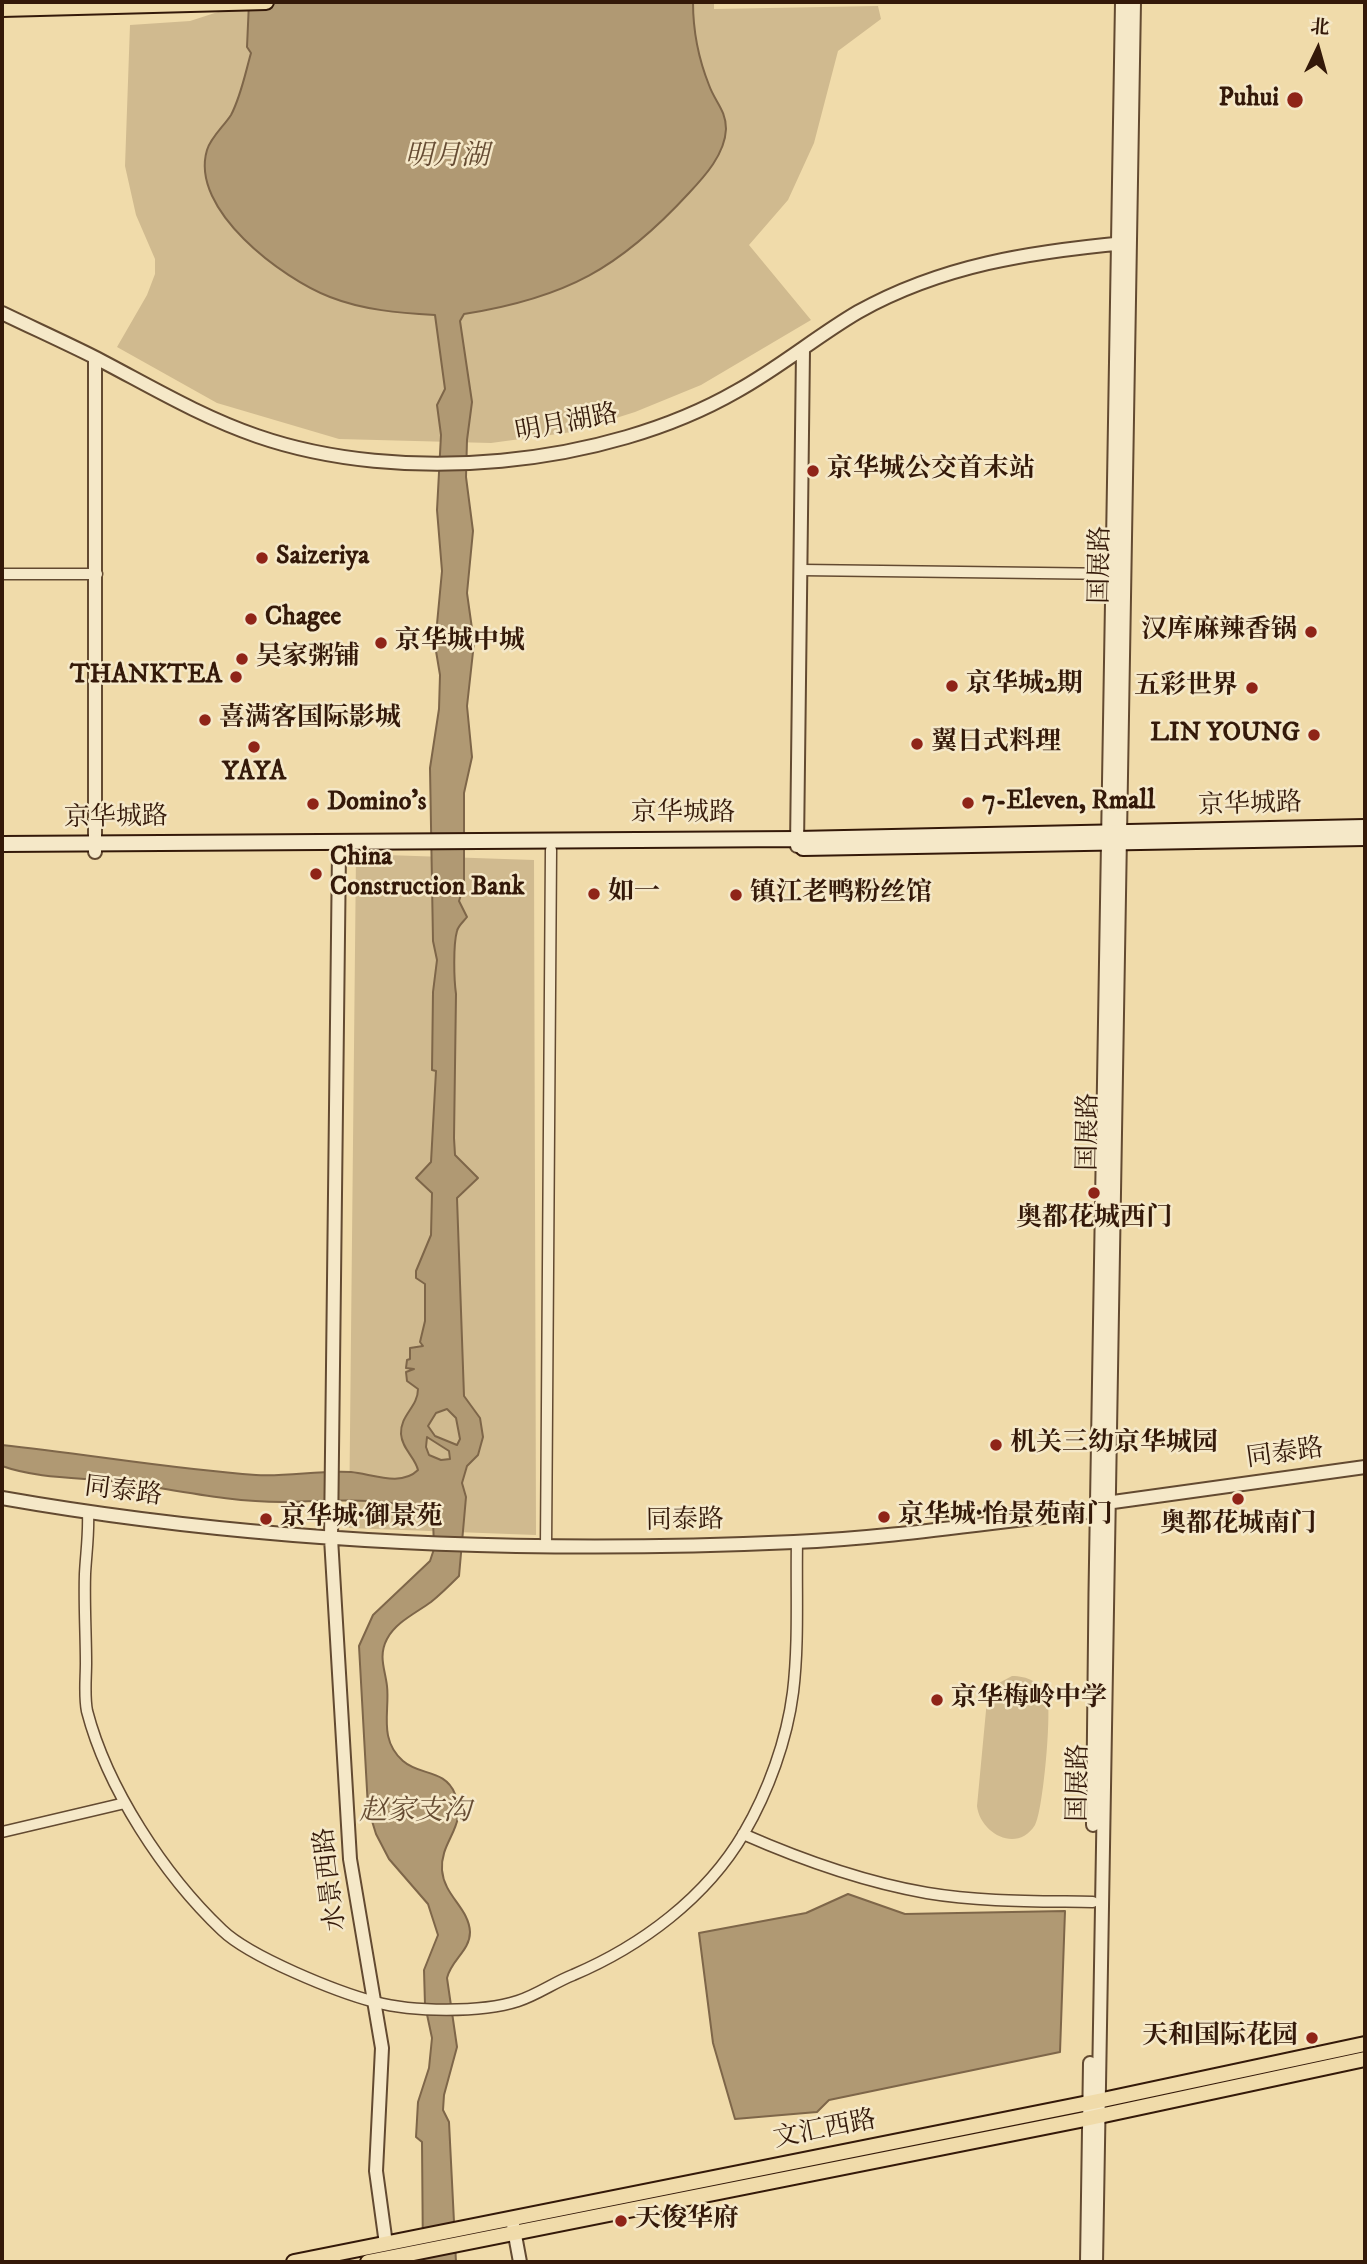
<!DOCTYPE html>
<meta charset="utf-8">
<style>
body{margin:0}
#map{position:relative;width:1367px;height:2264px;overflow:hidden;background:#f0dbaa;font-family:"IM FELL DW Pica","Noto Serif SC",serif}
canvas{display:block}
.frame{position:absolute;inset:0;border:4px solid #341909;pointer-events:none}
.north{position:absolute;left:1283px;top:14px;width:70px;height:70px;-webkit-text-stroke:5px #f5e8c8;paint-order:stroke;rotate:5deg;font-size:19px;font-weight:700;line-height:28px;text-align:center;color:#341909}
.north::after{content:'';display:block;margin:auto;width:24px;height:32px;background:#341909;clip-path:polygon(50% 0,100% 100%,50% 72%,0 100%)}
</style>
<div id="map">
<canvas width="1367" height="2264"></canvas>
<div class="frame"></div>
<div class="north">北</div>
</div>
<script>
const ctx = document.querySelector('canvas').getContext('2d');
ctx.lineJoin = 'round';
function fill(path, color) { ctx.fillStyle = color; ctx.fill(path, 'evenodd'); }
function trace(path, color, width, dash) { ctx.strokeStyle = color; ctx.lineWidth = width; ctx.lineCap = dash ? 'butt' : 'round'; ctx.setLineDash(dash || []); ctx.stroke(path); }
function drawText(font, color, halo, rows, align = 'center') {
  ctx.font = font + ' "IM FELL DW Pica","Noto Serif SC",serif'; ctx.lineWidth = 5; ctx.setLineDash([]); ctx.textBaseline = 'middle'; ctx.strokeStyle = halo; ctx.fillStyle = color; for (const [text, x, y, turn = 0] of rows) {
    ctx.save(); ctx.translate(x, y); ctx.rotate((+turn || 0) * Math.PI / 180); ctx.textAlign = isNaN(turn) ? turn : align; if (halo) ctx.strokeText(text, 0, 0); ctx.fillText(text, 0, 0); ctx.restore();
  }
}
fill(new Path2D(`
 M221 2H714V9L878 6 881 19 838 51 814 143 788 200 749 245 811 320 701 385 635 412 572 432 491 443 339 439 217 403 117 347 147 295 155 274V259L136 215 125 166 130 25 190 21 221 11Z
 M356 854 534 860 536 1535 349 1528Z
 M1012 1676C1027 1676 1041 1682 1047 1697 1052 1711 1043 1812 1035 1825 1017 1854 980 1833 977 1806L987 1700 997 1684Z`), '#d0ba8f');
const water = new Path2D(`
 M249 2H693C693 29 699 60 709 85 715 102 726 110 726 129 725 154 705 176 689 193 620 268 566 298 464 314L460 321 472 402 467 440 466 477 473 531 467 593 474 643 467 706 472 757 464 793V885L459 901 467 917C464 921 458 926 457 931 453 945 454 980 456 994L454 1138 455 1155 478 1178 457 1198 464 1396 480 1418 483 1437 478 1455 467 1466 462 1483 466 1497 459 1576C450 1585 441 1594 431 1602 416 1613 396 1622 387 1639 378 1656 385 1669 387 1686 390 1711 378 1739 403 1761 420 1776 445 1769 455 1794 468 1827 440 1840 442 1870 444 1896 469 1908 470 1932 470 1951 451 1960 447 1978L457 2047 444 2095 443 2110 449 2122 456 2262H423L422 2142 416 2137 418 2102 429 2068 432 2038 425 2005 424 1970 438 1935 428 1904 389 1859 376 1834 368 1808 359 1646 373 1615 430 1561 434 1549 433 1518C409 1494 321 1501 288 1502 235 1503 181 1491 129 1483 88 1477 41 1480 2 1466V1445C87 1454 171 1469 256 1475 288 1477 319 1470 351 1472 372 1474 401 1487 418 1470 415 1457 402 1449 401 1434 400 1415 418 1407 418 1389L407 1381 406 1372 414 1369 406 1368 407 1360 410 1359V1348L423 1346 420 1342 425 1321V1284L416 1278V1271L431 1235 432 1193 416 1178 431 1162 436 1071 432 1070 433 992 437 960 433 941 430 768 439 709 440 675 435 645 442 571 437 510 441 435 437 405 445 389 435 315C399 313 363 310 330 297 283 279 189 210 207 150 211 137 224 126 231 115 241 96 245 74 251 53L247 47ZM447 1409 456 1418 460 1439 457 1445 435 1436 428 1426 436 1413ZM427 1437 449 1451 450 1459 441 1460 429 1455 426 1447Z
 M848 1894 905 1914 1065 1911 1060 2052 829 2100 817 2112 735 2119 713 2043 699 1933 806 1913Z`);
fill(water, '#b09973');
trace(water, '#7e6649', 2);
const minor = new Path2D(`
 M802 570 1118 574
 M2 574H97
 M88 1513C89 1534 86 1554 85 1574 84 1604 86 1634 86 1663 86 1678 84 1696 87 1711 107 1788 164 1875 222 1930 250 1957 337 1992 375 2002 412 2012 481 2013 518 2001 537 1995 555 1982 573 1975 641 1946 706 1898 744 1833 768 1792 787 1740 793 1692 799 1643 796 1591 797 1542
 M546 1547 551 850
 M2 1832 125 1803
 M743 1834C802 1860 864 1882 927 1893 981 1902 1038 1901 1093 1902`);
const tertiary = new Path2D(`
 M2 313C33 328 64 342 94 357 148 385 199 416 257 436 401 486 605 467 737 391 779 368 817 336 858 312 942 265 1030 252 1125 243
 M95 358V852
 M797 846 803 350
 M339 850 331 1538 350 1859 382 2048 376 2171 386 2244
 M2 1498C263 1544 530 1554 794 1542 893 1538 997 1521 1096 1511L1106 1503 1365 1467
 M1093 1825C1098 1217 1116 609 1122 2
 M512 2219 520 2262
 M1087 2262 1090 2063
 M1096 2262 1134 2`);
const secondary = new Path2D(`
 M2 844 797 839 1365 827
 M803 848 1365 838`);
const primary = new Path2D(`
 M2 9 266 2
 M294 2262 1098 2101 1365 2044
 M368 2262 1090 2118 1365 2059`);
trace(minor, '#634a31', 13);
trace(tertiary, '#634a31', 16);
trace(secondary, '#341909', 18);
trace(primary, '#341909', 18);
trace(minor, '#f5e8c8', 10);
trace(tertiary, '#f5e8c8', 12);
trace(secondary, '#f5e8c8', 14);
trace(primary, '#f0dbaa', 14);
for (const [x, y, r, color] of [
 [1295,100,9,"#8f2418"],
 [813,471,7,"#8f2418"],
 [262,558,7,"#8f2418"],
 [251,619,7,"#8f2418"],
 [1311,632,7,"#8f2418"],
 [381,643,7,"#8f2418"],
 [242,659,7,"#8f2418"],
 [236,677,7,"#8f2418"],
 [952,686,7,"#8f2418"],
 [1252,688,7,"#8f2418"],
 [205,720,7,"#8f2418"],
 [1314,735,7,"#8f2418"],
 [917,744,7,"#8f2418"],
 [254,747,7,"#8f2418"],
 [968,803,7,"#8f2418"],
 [313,804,7,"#8f2418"],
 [316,874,7,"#8f2418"],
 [594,894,7,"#8f2418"],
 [736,895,7,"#8f2418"],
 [1094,1193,7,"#8f2418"],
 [996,1445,7,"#8f2418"],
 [1238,1499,7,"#8f2418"],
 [884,1517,7,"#8f2418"],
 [266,1519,7,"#8f2418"],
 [937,1700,7,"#8f2418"],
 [1312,2038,7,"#8f2418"],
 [621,2221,7,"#8f2418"]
]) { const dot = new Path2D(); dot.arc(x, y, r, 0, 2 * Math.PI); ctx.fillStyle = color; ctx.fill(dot); trace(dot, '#f5e8c8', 2.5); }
drawText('bold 26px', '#341909', '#f5e8c8', [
 ["Puhui",1279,100,"right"],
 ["京华城公交首末站",827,471],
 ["Saizeriya",276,558],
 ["Chagee",265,619],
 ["汉库麻辣香锅",1297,632,"right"],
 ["京华城中城",395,643],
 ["吴家粥铺",256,659],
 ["THANKTEA",222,677,"right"],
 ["京华城2期",966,686],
 ["五彩世界",1238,688,"right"],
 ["喜满客国际影城",219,720],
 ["LIN YOUNG",1300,735,"right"],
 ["翼日式料理",931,744],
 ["YAYA",254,774,"center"],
 ["7-Eleven, Rmall",982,803],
 ["Domino's",327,804],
 ["China",330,859],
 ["Construction Bank",330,889],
 ["如一",608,894],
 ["镇江老鸭粉丝馆",750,895],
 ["奥都花城西门",1094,1220,"center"],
 ["机关三幼京华城园",1010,1445],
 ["京华城·怡景苑南门",898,1517],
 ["京华城·御景苑",280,1519],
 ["奥都花城南门",1238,1526,"center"],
 ["京华梅岭中学",951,1700],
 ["天和国际花园",1298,2038,"right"],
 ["天俊华府",635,2221]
], 'left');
drawText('26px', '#341909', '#f5e8c8', [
 ["明月湖路",567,425,-11],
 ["国展路",1102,565,-89],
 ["京华城路",1250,806,-2],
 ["京华城路",683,815],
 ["京华城路",116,819,-1],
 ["国展路",1090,1132,-89],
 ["同泰路",1285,1455,-8],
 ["同泰路",123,1493,7],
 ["同泰路",685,1522,-1],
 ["国展路",1080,1783,-89],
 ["水景西路",332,1879,-97],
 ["文汇西路",825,2131,-11]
]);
drawText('italic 28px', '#664c33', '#f5e8c8', [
 ["明月湖",447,158],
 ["赵家支沟",415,1813]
]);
</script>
